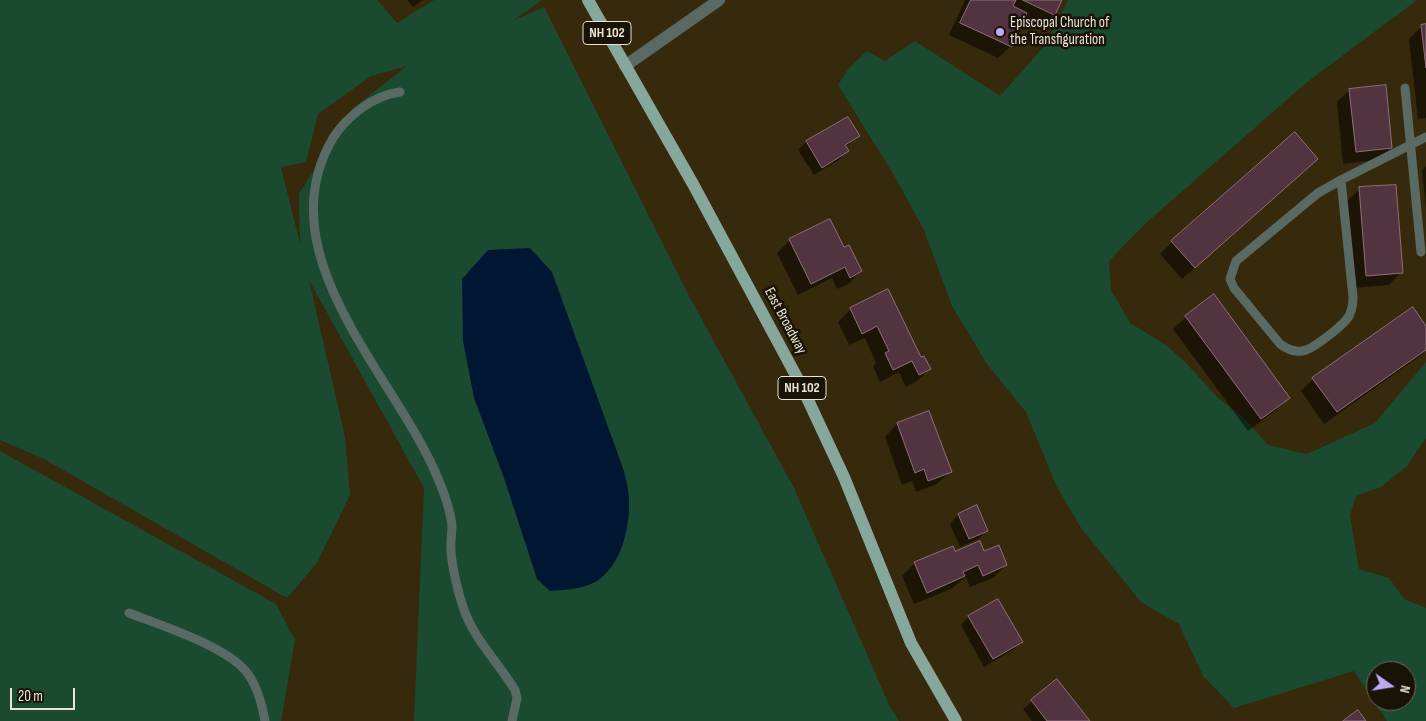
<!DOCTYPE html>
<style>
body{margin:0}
#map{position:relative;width:1426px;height:721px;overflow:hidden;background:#36290c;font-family:"Sofia Sans Condensed",sans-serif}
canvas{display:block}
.north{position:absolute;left:1366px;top:661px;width:50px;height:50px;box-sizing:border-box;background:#191307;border:1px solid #6d6659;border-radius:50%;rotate:103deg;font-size:14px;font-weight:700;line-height:20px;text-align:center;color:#ebe3d3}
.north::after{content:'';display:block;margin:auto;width:18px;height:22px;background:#bcaaf6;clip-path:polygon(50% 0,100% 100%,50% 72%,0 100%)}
.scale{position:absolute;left:10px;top:688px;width:65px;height:22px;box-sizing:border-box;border:2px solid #ebe3d3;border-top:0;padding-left:6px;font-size:15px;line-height:18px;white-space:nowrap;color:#ebe3d3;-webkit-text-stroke:4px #191307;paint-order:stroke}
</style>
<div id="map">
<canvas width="1426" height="721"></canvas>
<div class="north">N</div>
<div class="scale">20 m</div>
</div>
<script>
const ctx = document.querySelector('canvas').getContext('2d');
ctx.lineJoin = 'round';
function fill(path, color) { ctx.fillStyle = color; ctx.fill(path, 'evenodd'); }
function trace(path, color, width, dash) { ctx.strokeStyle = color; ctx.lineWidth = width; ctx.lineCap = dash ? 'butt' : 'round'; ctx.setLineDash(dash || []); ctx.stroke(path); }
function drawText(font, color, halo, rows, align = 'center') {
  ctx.font = font + ' "Sofia Sans Condensed",sans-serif'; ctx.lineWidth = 5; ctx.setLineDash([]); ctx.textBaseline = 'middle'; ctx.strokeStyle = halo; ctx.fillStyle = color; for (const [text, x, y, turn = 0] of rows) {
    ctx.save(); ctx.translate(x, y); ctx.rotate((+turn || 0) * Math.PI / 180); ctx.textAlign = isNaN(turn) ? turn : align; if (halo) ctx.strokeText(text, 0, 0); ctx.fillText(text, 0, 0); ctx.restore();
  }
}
fill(new Path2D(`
 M0 0H377L397 23 434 0H542L514 20 544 7 688 294 794 488 890 707 899 721H414L424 488 309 280 345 437 350 495 317 563 287 598 44 459 0 440ZM407 66 352 109 299 194 300 244 281 167 306 162 318 114 371 76Z
 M1068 0H1417L1306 83 1146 223 1109 261 1111 290 1130 323 1166 345 1186 363 1216 396 1246 420 1268 445 1307 454 1375 423 1426 362V438L1407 466 1381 487 1356 496 1350 515 1359 569 1389 578 1404 599 1426 608V721H1387L1354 671 1234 708 1203 676 1179 624 1141 602 1081 528 1056 485 1026 412 987 364 952 306 924 230 894 175 838 85 849 68 867 51 885 61 915 41 1000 96 1047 43ZM1376 671H1406V701H1376Z
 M0 451 276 604 295 640 281 721H0Z`), '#1a4b31');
fill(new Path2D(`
 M530 248 552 272 624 471C626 481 630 494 629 505 629 530 621 562 601 578 588 589 566 590 550 591L537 579 504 478 474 398 463 341 462 279 488 250Z`), '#001734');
fill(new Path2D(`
 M407 0H423L413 7Z
 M965 0H1060L1054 14 1041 27 1023 19 1011 46 998 58 949 35Z
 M1422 26H1426V118L1418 119 1409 39Z
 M1350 90 1391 148 1378 160 1343 164 1337 102Z
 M848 119 858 136 845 147 847 151 839 160 814 175 798 150 806 142Z
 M1426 166V209L1422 170Z
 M1304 171 1182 279 1160 254 1172 242Z
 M1360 189 1401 272 1389 285 1353 288 1347 201Z
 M790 240 844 249 861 271 848 284 837 289 832 278 798 295 777 253Z
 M888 291 921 359 930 369 917 381 906 387 899 372 880 382 873 366 876 363 865 338 849 345 838 322 851 309Z
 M1186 317 1289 397 1276 410 1248 431 1173 329Z
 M1426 328V351L1423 354 1324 424 1301 391 1313 379Z
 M928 412 950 472 937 484 916 492 912 481 902 485 885 437 897 424Z
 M976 507 987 531 978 539 960 547 950 524 958 515Z
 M955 553 1006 565 993 578 970 587 966 577 951 589 914 604 902 576 915 563Z
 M969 616 1021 642 1013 650 984 667 961 625Z
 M1057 680 1089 721H1032L1023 709Z`), '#0007');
const building = new Path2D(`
 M971 0H1016L1013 6 1027 13 1012 47 960 23Z
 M1023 0H1062L1055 15Z
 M1426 24V68L1421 25Z
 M1386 85 1392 148 1356 152 1349 89Z
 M848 117 860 136 845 145 849 151 822 168 806 141Z
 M1295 132 1318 159 1195 268 1171 241Z
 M1396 185 1403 273 1366 276 1359 187Z
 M830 219 844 247 849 245 862 271 850 278 845 267 811 284 789 239Z
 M888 289 921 357 924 356 931 369 919 375 912 361 893 370 885 353 889 351 877 326 862 334 850 308Z
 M1214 294 1290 398 1261 419 1185 316Z
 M1413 307 1426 326V350L1337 412 1312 378Z
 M929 411 952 472 928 481 924 469 915 473 897 423Z
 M977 505 988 531 969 539 958 514Z
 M980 541 984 551 999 545 1007 565 983 576 978 565 963 572 965 576 927 593 914 562 953 546 955 551Z
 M998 599 1023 642 993 659 968 616Z
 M1057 679 1090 721H1047L1031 700Z
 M1358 710 1366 721H1343Z`);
fill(building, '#523441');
trace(building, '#906e7c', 1);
trace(new Path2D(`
 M1405 88 1421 252
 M400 92C374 95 347 116 333 138 263 256 398 378 439 481 445 495 450 510 452 525 452 534 450 543 451 551 452 567 458 592 463 607 473 638 498 662 515 690L517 698 512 721
 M1341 180 1353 297C1353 304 1352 310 1349 316 1344 325 1315 347 1306 350 1296 354 1287 349 1280 344L1234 288 1230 279 1236 261 1318 193 1341 180 1426 137
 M129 613C160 625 229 647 248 674 258 688 262 704 265 721`), '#596a64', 9);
trace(new Path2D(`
 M625 66 719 0`), '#596a64', 12);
trace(new Path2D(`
 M588 0 693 184 801 385 844 477 911 643 956 721`), '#86a79c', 12);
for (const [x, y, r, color] of [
 [1000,32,5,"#bcaaf6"]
]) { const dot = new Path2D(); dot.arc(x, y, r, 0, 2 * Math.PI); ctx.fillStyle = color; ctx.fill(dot); trace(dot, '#191307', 2); }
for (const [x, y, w] of [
 [607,33,48],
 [802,388,48]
]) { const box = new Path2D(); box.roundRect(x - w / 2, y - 11.5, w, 23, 4); ctx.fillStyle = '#191307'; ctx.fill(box); trace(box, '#ebe3d3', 1); }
drawText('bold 14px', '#ebe3d3', null, [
 ["NH 102",607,33],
 ["NH 102",802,388]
]);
drawText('15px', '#ebe3d3', '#191307', [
 ["Episcopal Church of",1010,23],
 ["the Transfiguration",1010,40]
], 'left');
drawText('15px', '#ebe3d3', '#191307', [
 ["East Broadway",785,321,62]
]);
</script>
